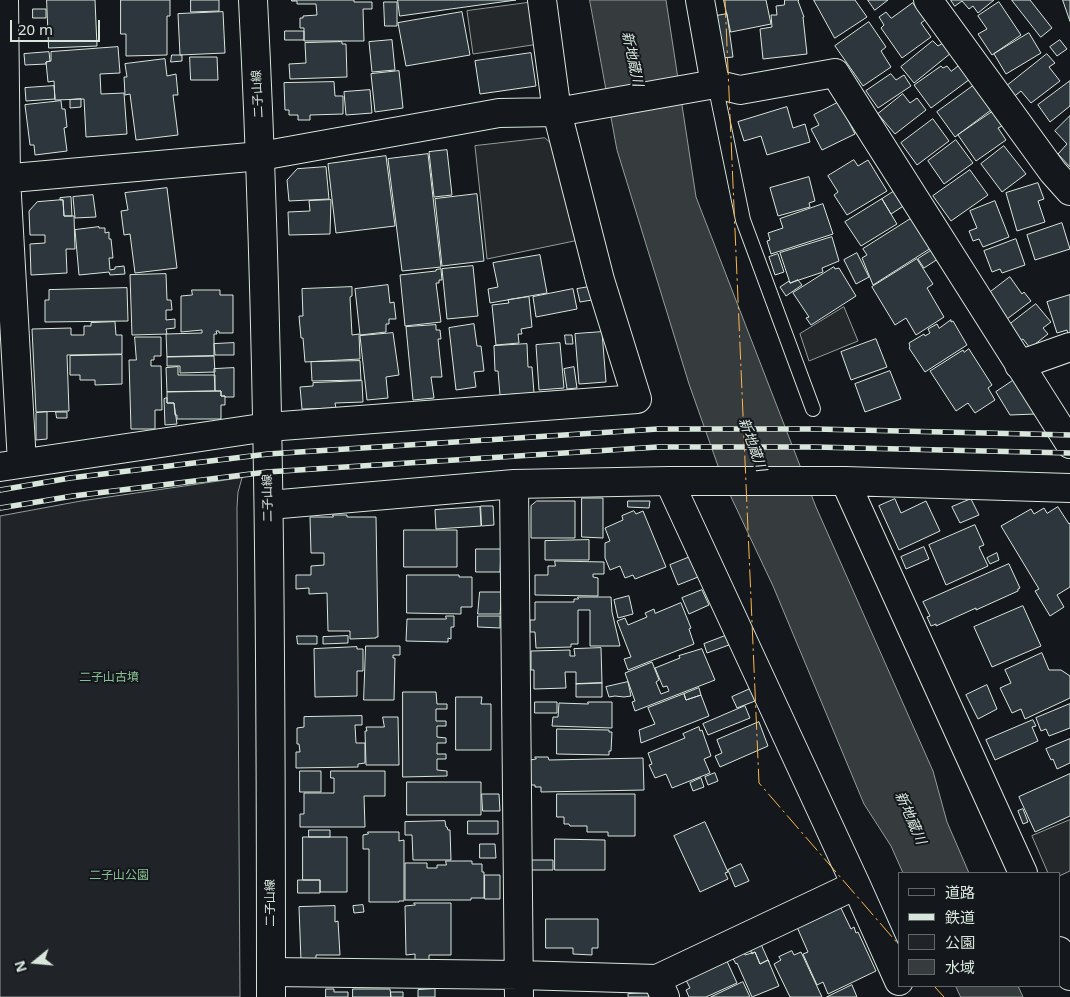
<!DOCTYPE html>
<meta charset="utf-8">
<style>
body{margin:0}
#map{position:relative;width:1070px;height:997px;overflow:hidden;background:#14181c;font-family:"Noto Sans","Noto Sans JP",sans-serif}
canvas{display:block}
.legend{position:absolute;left:898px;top:872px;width:162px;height:115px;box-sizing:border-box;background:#14181c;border:1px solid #626a69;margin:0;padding:6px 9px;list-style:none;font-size:15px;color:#d8e6dc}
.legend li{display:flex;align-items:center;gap:10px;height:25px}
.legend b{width:25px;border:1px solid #626a69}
.north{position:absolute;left:10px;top:937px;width:50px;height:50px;-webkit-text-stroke:4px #14181c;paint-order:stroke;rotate:253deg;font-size:14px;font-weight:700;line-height:20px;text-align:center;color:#d8e6dc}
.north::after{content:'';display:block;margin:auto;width:18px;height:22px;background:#d8e6dc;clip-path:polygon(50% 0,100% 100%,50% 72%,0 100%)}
.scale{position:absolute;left:10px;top:20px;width:90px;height:22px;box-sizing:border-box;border:2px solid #d8e6dc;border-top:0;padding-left:6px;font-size:15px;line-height:18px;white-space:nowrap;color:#d8e6dc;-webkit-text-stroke:4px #14181c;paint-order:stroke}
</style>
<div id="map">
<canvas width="1070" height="997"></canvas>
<ul class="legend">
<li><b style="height:6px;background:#14181c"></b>道路</li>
<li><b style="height:6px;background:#d8e6dc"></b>鉄道</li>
<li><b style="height:14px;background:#202428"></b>公園</li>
<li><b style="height:14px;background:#363b3e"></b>水域</li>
</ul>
<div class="north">N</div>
<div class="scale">20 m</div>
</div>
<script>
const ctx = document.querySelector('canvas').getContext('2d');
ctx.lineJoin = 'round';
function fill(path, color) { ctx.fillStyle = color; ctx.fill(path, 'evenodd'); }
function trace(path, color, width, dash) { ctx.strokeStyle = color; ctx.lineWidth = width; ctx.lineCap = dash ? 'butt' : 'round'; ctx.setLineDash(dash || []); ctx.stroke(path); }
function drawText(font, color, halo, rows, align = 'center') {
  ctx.font = font + ' "Noto Sans","Noto Sans JP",sans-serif'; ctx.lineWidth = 4; ctx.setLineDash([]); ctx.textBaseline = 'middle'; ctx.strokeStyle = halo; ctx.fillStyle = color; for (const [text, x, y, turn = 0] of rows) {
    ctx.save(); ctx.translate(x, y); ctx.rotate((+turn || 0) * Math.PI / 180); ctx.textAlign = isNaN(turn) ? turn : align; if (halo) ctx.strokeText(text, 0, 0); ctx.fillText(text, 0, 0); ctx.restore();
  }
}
const green = new Path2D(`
 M242 478 238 492 237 507 240 997H0V516L81 501Z`);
fill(green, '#202428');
trace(green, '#939e99', 1);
const parking = new Path2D(`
 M534 2 539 44 473 54 467 11Z
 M545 138 554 146 579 240 487 259 475 146Z
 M844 307 858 341 809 361 800 334Z
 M1070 820V871L1059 876V873H1048L1032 836Z`);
fill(parking, '#24282b');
trace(parking, '#939e99', 1);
const water = new Path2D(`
 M590 0H666L696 197 816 507 933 771 947 822 969 873H903L891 846 864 804 773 586 723 480 689 384 617 150Z
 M956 986H1018L1023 997H961Z`);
fill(water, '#363b3e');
trace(water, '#939e99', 1);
const building = new Path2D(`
 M47 0H95L97 46 49 48Z
 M121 0H170V16H167V55L126 56V34H121Z
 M191 0H219V11L191 12Z
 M292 0H354V2H372V9H363L364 41H304V28H300V18H303V16L317 15 316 4H297V1H292Z
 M398 0H516L400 16Z
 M724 0H766L771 24 731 32Z
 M785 0H799L798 1 804 17H803L807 54 763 59 760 29 772 27 771 15H777L776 6 784 5Z
 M814 0H855L867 17 835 38Z
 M868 0H888L875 10Z
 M951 0H994L978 13 973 6 969 9 962 1 955 6Z
 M1012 0H1030L1052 28 1041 37Z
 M1063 0H1070V21Z
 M384 2H397V26H385Z
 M999 2 1021 35 992 55 978 34 987 29 978 16Z
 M913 3 925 20 921 23 931 37 902 58 881 28 884 25 879 17 886 12 891 18Z
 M33 9H46V18H33Z
 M223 12 225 53 180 55 178 14Z
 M462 12 470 55 406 66 398 23Z
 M727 14 733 57 723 58 716 16Z
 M869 22 886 47 881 51 891 67 863 86 835 46Z
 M285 31H304V40H285Z
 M1029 33 1041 53 1006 74 994 54Z
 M392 40 395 70 372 72 369 42Z
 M1060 40 1067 49 1057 56 1050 47Z
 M933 41 938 46 943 43 951 53 914 83 901 67Z
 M342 42V44H346L347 77 290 79 289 64 306 63 305 43Z
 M118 47 120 73 100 74 101 94 124 93 127 134 86 137 84 99 55 100 54 81 48 82 46 62 51 61V52Z
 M49 52 50 61 46 62V64L25 65 24 54Z
 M531 53 536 86 480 94 475 61Z
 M1047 54 1055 63 1049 67 1060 81 1031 103 1021 91 1011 99 1003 89Z
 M172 55H182V61L171 62Z
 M190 57H217L218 80H191Z
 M165 59 167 76 176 74 178 95H173L178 135 136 140 130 94 125 95 124 77H127L125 64Z
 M960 65 970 79 931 108 914 85 941 66 943 68 947 66 951 71Z
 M399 71 403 108 375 112 371 74Z
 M891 74 896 80 904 75 911 86 878 108 866 91Z
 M1070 81V106L1050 122 1038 105Z
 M334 82 335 96H343V114L310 115V120H298V115H289V110H285L284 83Z
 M54 86 55 99 26 101 25 88Z
 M973 86 991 110 955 137 937 112Z
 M370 90 372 113 346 115 344 92Z
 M903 94 910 103 917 98 926 110 895 134 878 114Z
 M81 99V107L70 108V100Z
 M61 101 62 109H65L67 127 64 128 67 151 35 155 34 145H30L25 105Z
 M839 102 855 134 822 150 811 129 819 125 814 115Z
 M787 107 793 128 805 124 810 142 767 155 761 136 744 141 738 122Z
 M992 112 1002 126 998 128 1006 140 976 161 958 135Z
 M1070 116V167L1058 154 1067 144 1055 131Z
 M933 119 949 141 917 165 901 143Z
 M956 140 973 163 944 184 928 161Z
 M1004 146 1026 174 1002 192 981 164Z
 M447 150 452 195 434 197 429 152Z
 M428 154 441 267 402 271 388 159Z
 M386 156 395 226 336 233 328 164Z
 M854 160 858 166 868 160 887 191 847 215 834 195 838 192 828 176Z
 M326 167 329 199 289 201 287 180 297 169Z
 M970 170 988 195 951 221 933 196Z
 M809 177 815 201 809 203 810 207 778 216 770 188Z
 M1038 183 1044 199 1038 201 1045 222 1017 231 1006 193Z
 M167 188 177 268 135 273 130 234 124 235 121 211 128 210 125 193Z
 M896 190 905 205 891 214 882 199Z
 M477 194 484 261 442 266 435 199Z
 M93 195 96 217 75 218 73 197Z
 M71 197 72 216H64L63 200H60V198Z
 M882 199 897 224 861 246 845 222Z
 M63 200 64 216H74L75 249H66L67 273 31 275 30 244 45 243V235H30L29 211 37 202Z
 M331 200 330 234 289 235 288 212 310 211 309 201Z
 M995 201 1009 237 983 247 979 239 973 241 969 231 977 228 970 211Z
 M823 204 833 234 771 254 767 241 770 240 768 233 783 228 780 219Z
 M912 218 931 248 873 285 862 258 867 255 863 249Z
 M1062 223 1070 249 1035 260 1027 235Z
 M99 227V228H105V233L109 232V239H111L113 258H109L110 270 115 269V267L124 266 125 274 110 275 109 272 79 275 75 230Z
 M832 237 839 261 822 268 823 272 790 283 780 253Z
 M1016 239 1025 265 1002 273 1000 269 992 272 984 251Z
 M935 248 941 257 924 268 918 259Z
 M857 253 869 277 856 284 844 260Z
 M778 254 784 272 775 275 769 257Z
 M540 255 547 293 490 303 488 289 498 287 493 263Z
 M917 259 933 284 927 288 944 317 916 335 906 318 895 325 872 287Z
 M473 266 478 316 447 319 442 269Z
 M834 267 835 269 839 268 856 296 811 325 806 318 809 317 793 293Z
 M441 269 442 280H439V283H436L441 322 405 326 400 275 436 271V270Z
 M166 274 167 300H171L172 310H166V320L175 319V328L166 329 167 334 132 335 130 275Z
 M1010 277 1022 294 1024 292 1031 301 1003 322 984 297Z
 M798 280 802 285 786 296 780 287 789 281 790 283Z
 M388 285 390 303 394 302 396 319H389V324H386V332L360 335 355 289Z
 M352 287V296L350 297 352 335 359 334 360 359 305 362 303 338H301L299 316H303L302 289Z
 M589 287 592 300 580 302 577 289Z
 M127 288 128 321 45 322V300H49V290Z
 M573 289 577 309 536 317 533 297Z
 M192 290H220V295H233V333H219V331H216L217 334H214V356L167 357 166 334 202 333V330L181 332V296L192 295Z
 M1070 295V334H1068L1067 330 1057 333 1047 302Z
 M529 297 532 327 521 329 522 334H518L519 343 496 345 492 305 509 303 508 300Z
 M1036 304 1051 322 1043 328 1048 334 1030 348 1023 339 1017 343 1005 328Z
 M951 320V322L953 321 967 345 925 372 909 348 910 347 909 343 924 334 925 336 930 333 928 329 937 324 939 328Z
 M115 322 116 335H122V354L67 355 69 411 36 412 32 329 71 328V335H84V326H91V323Z
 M474 324 477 346H481L484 371 474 372 476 387 456 390 449 328Z
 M436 325V330H440L441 339H438L442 377H431L434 398 413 400 406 327Z
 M602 332 606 382 579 384 575 334Z
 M393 333 399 375 386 377 388 398 367 400 360 336Z
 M565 335H572L573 344H566Z
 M135 337H161V356H154V360H151V366H161L162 410H155V429H131L129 360H136Z
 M876 339 887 367 851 380 841 352Z
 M234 343V355H215L214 344Z
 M560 343 564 388 539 390 536 345Z
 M527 344 528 367H532L534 393 500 395 498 371H495L494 346Z
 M969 349 992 385 988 388 995 400 975 413 968 403 956 411 930 371 963 350 964 352Z
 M122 355V384L95 385V380H80V375H70V356Z
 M214 356 215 372 180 373V366H167V357Z
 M360 361 361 380 312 381 311 362Z
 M178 367V375H215V391L167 392 166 368Z
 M574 367 577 388 567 389 564 369Z
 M234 368V397H225V396H221V391H215L214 369Z
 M890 371 901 399 865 412 855 384Z
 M1014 380 1035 414 1010 415 996 392Z
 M362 381 363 402 335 403 336 408 302 409 300 387 313 386V383Z
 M215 391H221V396H225V405H221V419H177V415H175L174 403H167V392Z
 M167 398V403H174L177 424 165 425 164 399Z
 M47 412V439L36 440V413Z
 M56 412H67V418H57Z
 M582 498H603V538L582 537Z
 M895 499 901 513 926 501 940 531 899 550 879 506Z
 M971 499 979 515 960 523 952 507Z
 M537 501H575V538H531V506Z
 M628 501H650L649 508 628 507Z
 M481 506H493L494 525 482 526Z
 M480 507 481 526 436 529 435 510Z
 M1058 507 1069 524 1070 523V587L1057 595 1064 607 1050 616 1035 591 1039 589 1001 526 1031 509 1034 514 1044 508 1047 513Z
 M634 511 636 514 643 511 666 567 635 579 633 575 625 578 620 566 610 570 605 558V543L610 541 605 528 623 520 622 516Z
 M333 515H347V517H376L378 637H376V638L350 639V631H328L327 593 309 594V588L296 589V575H311V566L324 565V553H311L310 517H333Z
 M975 525 984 545 979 547 988 566 946 585 929 545Z
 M404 530H457V567H404Z
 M589 540V560H545V541Z
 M924 547 929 559 906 569 901 557Z
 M476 549H501L500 572H476Z
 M997 553 999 560 990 564 987 558Z
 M690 557 698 577 678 585 670 565Z
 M555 561 604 562V574H593V577L598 578V596L535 595V575H548V566H555Z
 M1009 564 1020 588 1018 589V591L976 610V608L936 626V624L931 626 927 617 930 616 923 602Z
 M407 575H459V577H472V607H461V614L407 613Z
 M702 590 709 605 689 614 682 598Z
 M480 592H502L500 614H478Z
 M629 596 633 614 618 618 614 600Z
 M578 597H611L612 612 620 646H590V610H578V644H571V647L536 648 535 632H530V620H535V602H574V599H578Z
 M681 603 691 628 689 629 694 644 628 670 624 659 631 657 617 621 625 618 628 625 647 617 645 613 654 609 655 613Z
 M1023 606 1041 646 992 667 974 627Z
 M446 616H454V627H451V639L448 638V642L406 641 407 619H446Z
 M478 616H500V628L478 627Z
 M297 636H317V644H298Z
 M348 636V643L323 644V637Z
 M725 636 729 645 707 653 704 644Z
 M366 646H400V655H393V658H395L394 700H364Z
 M357 647V649H363V671H357V696L315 697 314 649Z
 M601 648 602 683 576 684V672H565L566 688 534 689V670H531V651L570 650V656H575L574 649Z
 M702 649 715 680 635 711 632 702 635 701 625 673 652 662 659 680 656 682 661 694 669 691 667 686 663 687 655 668 680 658 679 656Z
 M1042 653 1049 670H1061L1070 676V698L1025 719 1021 709 1012 713 1000 688 1011 683 1005 670Z
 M628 682 631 696 624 697 615 696 609 697 606 687Z
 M602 683V697H576V684Z
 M987 685 997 709 978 719 966 695Z
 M699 688 701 695 686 700 684 694Z
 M750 689 755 701 737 708 732 697Z
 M403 692H436L437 704H447V709H436V721H446V726H437V737L446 738V743H437V754H446V759H437V770L447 771V776L403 777Z
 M684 694 686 700 701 695 709 716 641 743 639 730 655 724 648 708Z
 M456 697H482L481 704H491V750H456Z
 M535 702H557V713H535Z
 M588 702H612V728L552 726 553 717H558L559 703 588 704Z
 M1070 704V728L1049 736 1046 729 1041 731 1036 718Z
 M745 706 750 718 708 735 703 724Z
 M362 716V725H355L356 743H365V763L358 764V767L296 768V752H300L299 744H297V728L304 727V717Z
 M383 717H398L399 765H366L365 731H367L366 727H384Z
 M1033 720 1036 726 1032 727 1038 741 995 760 986 740Z
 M759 722 768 746 720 767 715 756 722 753 717 740Z
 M699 727 700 731 702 730 711 756 704 759 710 773 672 788 666 774 655 778 649 765 652 764 648 753 685 738 683 734Z
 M557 729 609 730V732H612L611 751H609V755L557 754Z
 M1070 739V763L1057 769 1053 759 1051 760 1046 749Z
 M535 757H548L549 760 643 758 644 790 541 792V787H535V785H531L530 760 536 759Z
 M300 771H321V792H300Z
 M331 771H385V796H364L365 827H300V814H304V793H334V778H331Z
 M715 773 718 781 708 785 705 777Z
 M1070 774V816L1035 832 1019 797Z
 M701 778 704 787 693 791 690 783Z
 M407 782H481V815H407Z
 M482 794H499L500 811H483Z
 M557 794H635V836H608V832H587V826H570L569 824H564V817H557Z
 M1023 809 1028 822 1023 824 1018 811Z
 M445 821 446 827H447L448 830H450L451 860H413L412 835H405V822Z
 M468 821H498V834H468Z
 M705 822 728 872 725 873 728 879 700 892 674 836Z
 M309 830H330V837H309Z
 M368 832H399V841L404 840V901H399V902H369V849H363V835L368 834Z
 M303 837H347V892H320V880H303Z
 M555 839 605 840V870H555Z
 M480 844H495L496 858H480Z
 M531 860H553V870H531Z
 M446 861H472V864H482V872H484V898H471V900H405V863H427V868H437V865H446Z
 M741 864 749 881 735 887 728 870Z
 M485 875H500V899H485Z
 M298 880H320V893H298Z
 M414 903H451V955H429V960H415V954L406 955 405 906 415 905Z
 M363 905 364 912 354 913 353 906Z
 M335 906V922L338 921 340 955H316V961H301L299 907Z
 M840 906 851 929 854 927 856 933 858 932 876 971 828 994 823 982 817 985 803 954 808 952 797 927Z
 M546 919H598V948H592V955L573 954V948H546Z
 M760 942 769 962 768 960 760 964 755 952 752 954 749 947Z
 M743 950 745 955 755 952 760 964 768 960 779 986 752 997 737 963 736 964 731 955Z
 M792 951 794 955 801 952 822 997H790L774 964 781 960 779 957Z
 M726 959 737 983 706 997H689L686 990 690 988 685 978Z
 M743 982 750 997H711Z
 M852 985 857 997H827Z
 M326 989H334V992H348V997H326Z
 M353 989H390L391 997H353Z
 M435 989V997H418V990Z
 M391 992H403V997H391Z
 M648 993 649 997H628V994Z`);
fill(building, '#2c363c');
trace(building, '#d8e6dc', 1);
const lane = new Path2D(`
 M715 84 743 220 813 409`);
const street = new Path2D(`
 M4 0 6 178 22 463
 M700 0 715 84
 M928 0 1053 172 1070 191
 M0 179 261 156 499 113 557 112 715 84 740 90 835 73 1070 444
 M1019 365 1070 347
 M0 467 268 427 637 399 600 280 557 112 542 0
 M669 481H845
 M514 484 519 997
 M269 505 514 484 669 481 856 885 899 981
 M1023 873 845 481 1070 488
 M1059 951 1070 976
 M271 972 519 975 657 979 665 997
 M657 979 856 885`);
const secondary = new Path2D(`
 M253 0C270 332 271 665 271 997`);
trace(lane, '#d8e6dc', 16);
trace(street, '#d8e6dc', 30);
trace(secondary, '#d8e6dc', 30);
trace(lane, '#14181c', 14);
trace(street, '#14181c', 28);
trace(secondary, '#14181c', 28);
const rail = new Path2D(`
 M0 490 70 478 268 454 658 429H815L1070 435
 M0 508 73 496 267 472 658 447H814L1070 453`);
trace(rail, '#d8e6dc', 5.5);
trace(rail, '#14181c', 4, [11]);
trace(new Path2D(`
 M725 0 759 783 899 945
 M934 986 944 997`), '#ffb74d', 1, [18, 4, 2.5, 4]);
drawText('12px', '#d8e6dc', '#14181c', [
 ["二子山線",258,94,-93],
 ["二子山線",268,498,-91],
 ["二子山線",271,903,-90]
]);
drawText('12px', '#8ac095', '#14181c', [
 ["二子山古墳",109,678],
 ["二子山公園",119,876]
]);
drawText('italic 14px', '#d8e6dc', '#14181c', [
 ["新地蔵川",632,59,78],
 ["新地蔵川",752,445,70],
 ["新地蔵川",910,818,66]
]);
</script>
